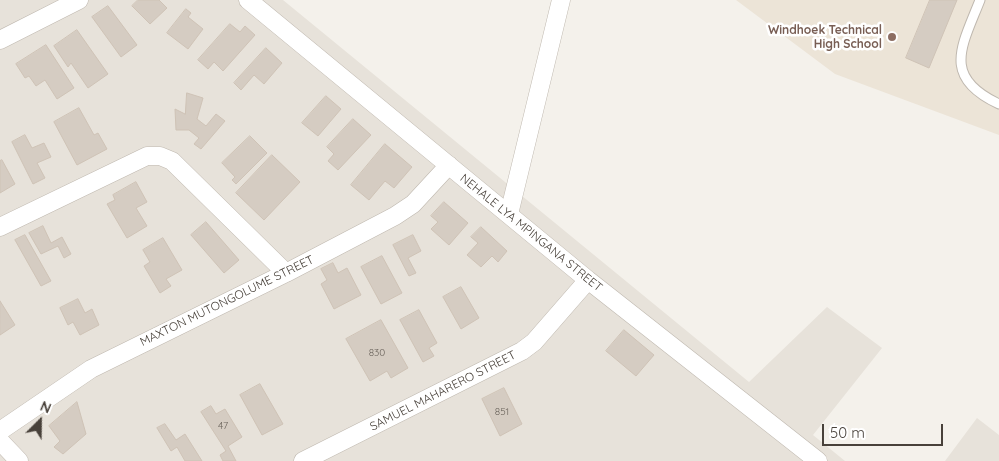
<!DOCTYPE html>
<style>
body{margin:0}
#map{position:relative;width:999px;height:461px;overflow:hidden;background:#f4f1eb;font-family:Quicksand,sans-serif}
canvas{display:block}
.north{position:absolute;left:15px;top:396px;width:50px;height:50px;-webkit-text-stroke:4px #fff;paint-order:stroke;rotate:23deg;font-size:14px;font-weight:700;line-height:20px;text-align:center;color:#48413a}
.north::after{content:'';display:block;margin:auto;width:18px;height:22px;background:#48413a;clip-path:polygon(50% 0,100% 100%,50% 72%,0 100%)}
.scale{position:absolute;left:822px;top:424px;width:121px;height:22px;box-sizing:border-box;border:2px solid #48413a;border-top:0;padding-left:6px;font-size:15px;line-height:18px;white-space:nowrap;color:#48413a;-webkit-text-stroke:4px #fff;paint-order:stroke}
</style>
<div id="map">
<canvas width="999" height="461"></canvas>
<div class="north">N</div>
<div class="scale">50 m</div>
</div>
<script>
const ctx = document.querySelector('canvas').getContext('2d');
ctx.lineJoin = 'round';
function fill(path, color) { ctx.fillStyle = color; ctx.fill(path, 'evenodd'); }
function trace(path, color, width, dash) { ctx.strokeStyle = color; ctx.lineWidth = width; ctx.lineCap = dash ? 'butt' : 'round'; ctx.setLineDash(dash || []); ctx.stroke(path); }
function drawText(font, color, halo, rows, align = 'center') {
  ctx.font = font + ' Quicksand,sans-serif'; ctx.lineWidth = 5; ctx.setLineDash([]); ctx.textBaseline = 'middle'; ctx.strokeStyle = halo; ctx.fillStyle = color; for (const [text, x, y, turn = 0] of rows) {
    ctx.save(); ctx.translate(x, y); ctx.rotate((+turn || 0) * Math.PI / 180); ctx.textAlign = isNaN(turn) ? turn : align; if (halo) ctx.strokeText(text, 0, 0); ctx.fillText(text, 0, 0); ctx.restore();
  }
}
fill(new Path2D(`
 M0 0H283L749 382 827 307 882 348 813 435 845 461H0Z
 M977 418 999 435V461H945Z`), '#e7e2da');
fill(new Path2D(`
 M736 0H999V135L835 74Z`), '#ece4d7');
const building = new Path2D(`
 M138 0H159L167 8 150 24 132 6Z
 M930 0H957L929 68 906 58Z
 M108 6 137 45 121 57 92 17Z
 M186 9 191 13 188 17 203 29 188 49 167 33Z
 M230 24 240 32 245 26 255 35 223 71 214 62 208 69 198 60Z
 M77 30 108 74 88 88 71 63 68 67 54 46Z
 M46 45 74 88 57 99 45 80 36 86 29 76 25 78 16 64Z
 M266 48 282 63 264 84 254 75 241 90 234 83Z
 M187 93 203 98 197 119 206 126 216 114 225 121 201 149 194 144 199 138 189 130H176L175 109 185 114Z
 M326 96 341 109 318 136 302 123Z
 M79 108 94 135 98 133 107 149 77 165 54 122Z
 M353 119 371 135 338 170 328 161 334 154 327 147Z
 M25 135 32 148 44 143 51 157 37 163 45 178 33 184 12 142Z
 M250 136 267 153 236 184 232 180 235 177 222 163Z
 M385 144 412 167 394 188 385 181 369 200 351 185Z
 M272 155 300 182 264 220 236 193Z
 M2 160 15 184 0 193V161Z
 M136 182 147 202 136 208 147 226 127 238 107 204 115 200 113 195Z
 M444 202 468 223 449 245 431 229 438 222 431 216Z
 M206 222 239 260 224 273 191 235Z
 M43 226 51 243 62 237 71 254 64 258 58 246 41 254 29 233Z
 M481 227 507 251 498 262 492 256 481 267 467 255 478 243 471 237Z
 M25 235 51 281 41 286 15 240Z
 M413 235 421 251 408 258 416 273 409 276 393 245Z
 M163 238 182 270 166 279 171 286 160 293 144 266 150 262 143 250Z
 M382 256 402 293 381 304 361 267Z
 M333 263 338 273 347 268 361 295 334 309 321 284 327 280 321 269Z
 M461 287 479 318 461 329 443 297Z
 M78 299 85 313 92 309 99 325 80 335 73 322 68 325 60 308Z
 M0 301 15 325 0 335Z
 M419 310 437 343 429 348 434 356 423 362 400 320Z
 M381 320 408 368 391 378 387 371 370 381 346 339Z
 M624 330 654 355 636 376 606 351Z
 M260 384 283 424 262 435 240 395Z
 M504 388 522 424 500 436 482 399Z
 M77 402 86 434 63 454 54 447 60 441 49 426Z
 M211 406 216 414 225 409 242 437 228 446 236 461H223L220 455 226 451 201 412Z
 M165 424 176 440 185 434 202 461H185L177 447 171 451 157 428Z`);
fill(building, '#d5ccc2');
trace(building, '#cfc3b6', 1);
const service = new Path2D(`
 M980 0C962 46 941 77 999 104`);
const minor = new Path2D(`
 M248 0 588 280 818 461
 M0 40 79 0
 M509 214 561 0
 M0 227 147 156H160L172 161 286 273
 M0 431 91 369 286 273 395 216 413 204 449 165
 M0 441 19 461
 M303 461 522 351 534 342 588 280`);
trace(service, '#bfb8af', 11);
trace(minor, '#bfb8af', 19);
trace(service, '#fff', 9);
trace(minor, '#fff', 18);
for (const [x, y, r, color] of [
 [892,37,5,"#8d6e63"]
]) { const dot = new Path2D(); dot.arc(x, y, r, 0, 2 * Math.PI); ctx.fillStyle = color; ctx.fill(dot); trace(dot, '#fff', 2); }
drawText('10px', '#6b645c', null, [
 ["830",377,353],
 ["851",502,412],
 ["47",223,426]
]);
drawText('bold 12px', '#785e54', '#fff', [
 ["Windhoek Technical",882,30],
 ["High School",882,44]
], 'right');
drawText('12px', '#48413a', '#fff', [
 ["NEHALE LYA MPINGANA STREET",531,233,39],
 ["MAXTON MUTONGOLUME STREET",227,301,-26],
 ["SAMUEL MAHARERO STREET",443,391,-27]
]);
</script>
